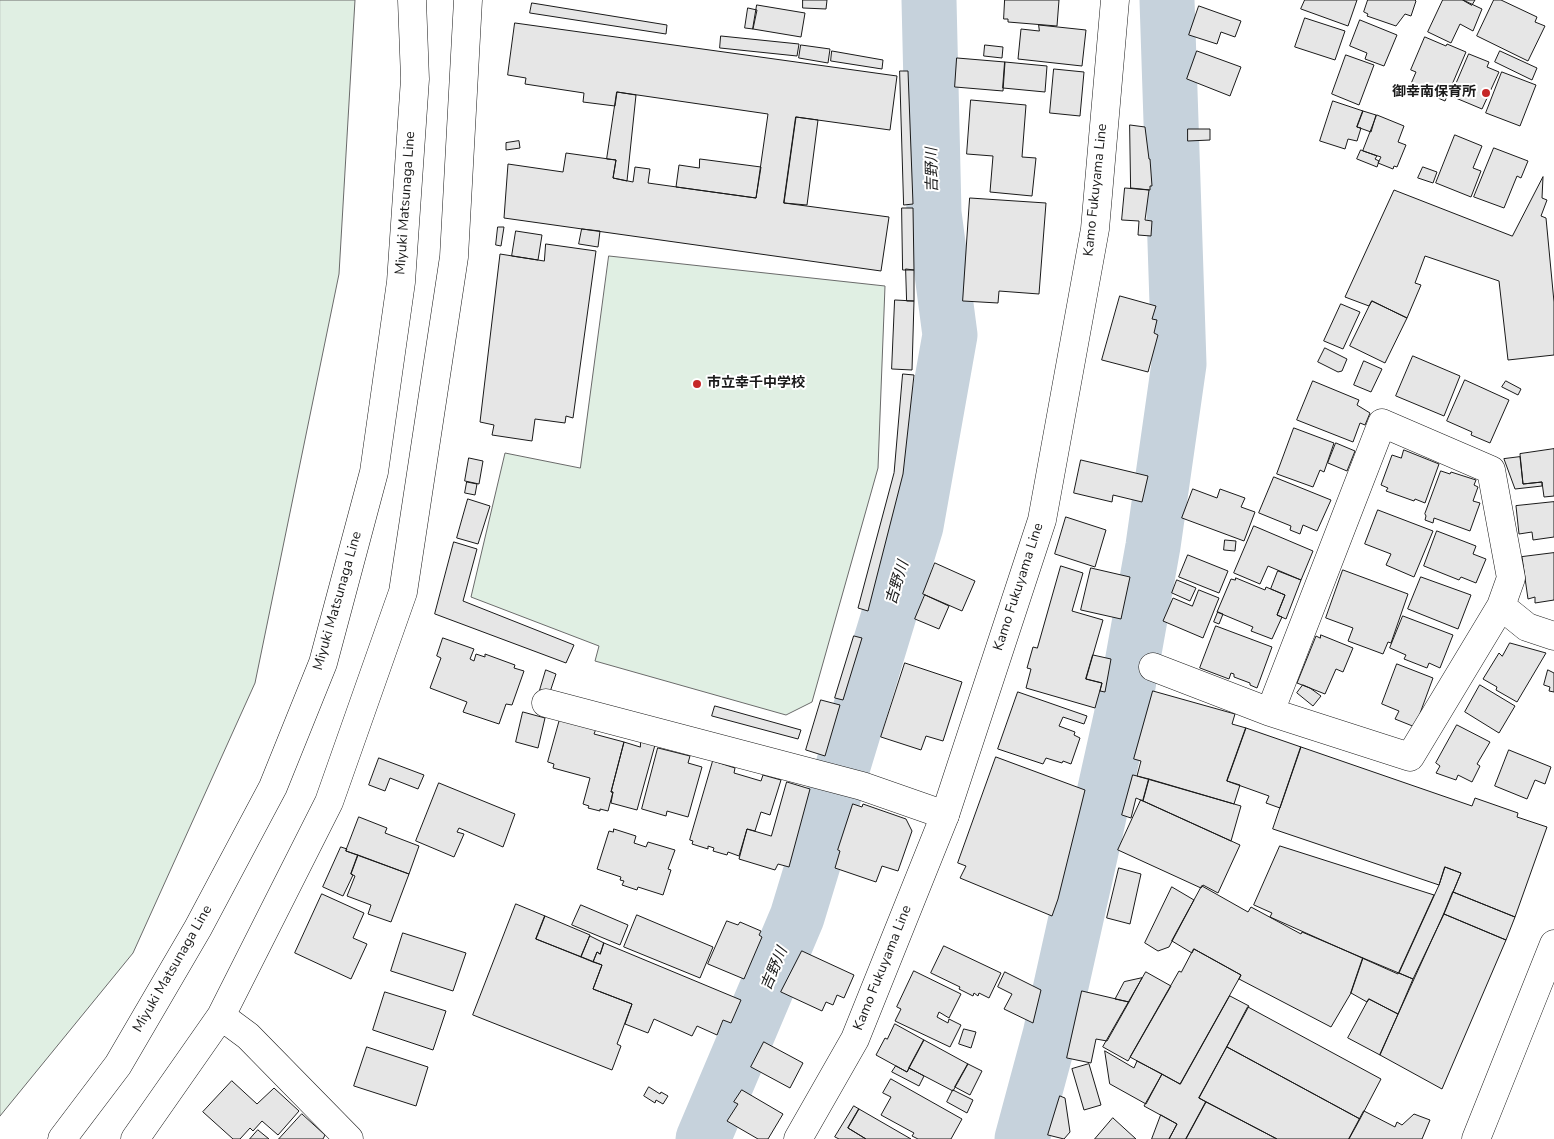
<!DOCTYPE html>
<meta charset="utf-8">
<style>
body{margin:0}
canvas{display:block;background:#fff}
</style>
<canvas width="1554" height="1139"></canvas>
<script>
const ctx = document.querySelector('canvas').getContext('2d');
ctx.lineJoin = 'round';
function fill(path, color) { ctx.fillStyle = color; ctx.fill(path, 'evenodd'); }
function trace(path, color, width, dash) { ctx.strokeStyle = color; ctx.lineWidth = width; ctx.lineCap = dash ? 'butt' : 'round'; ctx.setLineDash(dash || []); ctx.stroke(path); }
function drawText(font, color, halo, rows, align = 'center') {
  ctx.font = font + ' "Nunito Sans","Noto Sans JP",sans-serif'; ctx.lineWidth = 4; ctx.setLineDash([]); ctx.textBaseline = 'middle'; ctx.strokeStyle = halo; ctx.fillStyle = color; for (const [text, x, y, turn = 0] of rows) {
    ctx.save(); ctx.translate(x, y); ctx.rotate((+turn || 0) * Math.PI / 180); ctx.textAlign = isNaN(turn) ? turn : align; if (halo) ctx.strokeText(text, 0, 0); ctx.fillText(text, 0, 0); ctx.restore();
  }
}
const green = new Path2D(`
 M0 0H355L339 274 255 683 133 953 0 1116Z
 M609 256 885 286 878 468 812 702 786 715 595 661 599 646 471 597 505 453 580 468Z`);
fill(green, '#e0efe3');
trace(green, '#6a6a6a', 1);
trace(new Path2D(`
 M703 1139 797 917 916 526 950 335 934 213 929 0
 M1022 1139 1050 1035 1128 686 1153 546 1179 364 1167 0`), '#c6d2dc', 55);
const building = new Path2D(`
 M803 0H827L826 9 803 8Z
 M1005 0H1059L1057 26 1008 22V19H1004Z
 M1305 0H1357L1348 26 1301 9Z
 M1368 0H1415L1416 1 1411 16 1405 14 1396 26 1367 16 1368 14 1364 12Z
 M1443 0H1463L1482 9 1473 31 1460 24 1451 43 1428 32Z
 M1463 0H1475L1472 5Z
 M1494 0H1501L1537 17 1535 22 1545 26 1528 61 1477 36Z
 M532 3 667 25 666 34 530 13Z
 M757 5 805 13 801 37 753 29Z
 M1199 6 1241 21 1235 37 1221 32 1217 44 1189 35Z
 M748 8 757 10 753 29 745 28Z
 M1305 18 1345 31 1335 60 1295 47Z
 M1360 20 1397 35 1384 66 1365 59 1367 53 1350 46Z
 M515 23 897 76 890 130 796 117 784 203 889 217 881 271 504 218 508 164 563 172 566 153 616 160 613 178 633 182 635 167 650 169 648 183 756 198 768 114 617 92 615 106 583 102 584 93 525 84 526 78 508 75Z
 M1039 25 1086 30 1082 66 1018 59 1021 29 1039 31Z
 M721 36 799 44 797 56 720 48Z
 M1425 37 1446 46 1447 44 1466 52 1445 101 1410 86 1416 72 1411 70Z
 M801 45 830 49 828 63 799 58Z
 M985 45 1003 47 1002 58 984 56Z
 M832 51 883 60 882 69 831 61Z
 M1197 51 1241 67 1230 96 1187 79Z
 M1500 51 1537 68 1532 80 1495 62Z
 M1469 54 1489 62 1487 67 1499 72 1482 109 1451 96Z
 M1346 55 1374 65 1359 105 1332 94Z
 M957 58 1005 62 1003 91 955 87Z
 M1005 62 1047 66 1045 92 1003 88Z
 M1054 69 1084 72 1080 116 1050 113Z
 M900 71H908L913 204 904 205Z
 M1502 72 1536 85 1520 126 1486 113Z
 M617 92 636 95 627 181 613 178 616 160 607 159Z
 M971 100 1026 105 1022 157 1036 158 1032 196 990 192 993 156 967 154Z
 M1333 101 1363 111 1357 127 1361 128 1357 141 1348 139 1345 149 1320 141Z
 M1363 111 1376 115 1371 132 1357 127Z
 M1377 115 1404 126 1398 142 1406 145 1397 167 1394 166 1393 169 1378 163 1381 157 1363 151Z
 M796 117 818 120 807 205 784 203Z
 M1130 125 1145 127 1149 159H1150L1152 186H1150V190L1131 188Z
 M1188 129H1210V140L1188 141Z
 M1455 135 1482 146 1473 168 1481 171 1471 197 1436 183Z
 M519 141 520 148 506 150V143Z
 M1494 148 1528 161 1521 178 1517 176 1504 208 1474 197Z
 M1361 150 1377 156 1375 159 1379 161 1377 167 1357 159Z
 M700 159 761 167 756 198 676 187 679 165 699 168Z
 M1423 167 1437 172 1433 183 1418 178Z
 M1543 177 1542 198 1547 200 1541 216 1546 218 1554 302V355L1508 360 1499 281 1425 256 1415 283 1421 285 1407 318 1372 301 1369 306 1345 297 1394 190 1512 236Z
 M1125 188 1149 190 1145 220 1152 221 1151 236 1138 235 1139 221 1122 220Z
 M970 198 1046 203 1039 294 999 291 998 303 963 301Z
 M902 208H913L914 270H903Z
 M498 227H504L501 246 496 245Z
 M582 229 600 231 598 247 579 244Z
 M516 231 542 235 538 260 512 256Z
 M546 244 596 251 573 418 566 416 565 423 535 419 532 441 492 435 494 425 480 422 500 254 544 261Z
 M906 269 914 270V301H907Z
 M1120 296 1156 306 1152 319 1157 320 1154 333 1158 335 1148 372 1102 360Z
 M895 300 914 301 912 370 892 369Z
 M1372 301 1407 318 1385 363 1350 346Z
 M1341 304 1360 312 1343 349 1324 341Z
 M1325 348 1347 359 1342 371 1338 372 1318 362Z
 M1413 356 1460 376 1444 416 1396 396Z
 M1364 361 1382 369 1371 392 1354 385Z
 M903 374 914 375 903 474 868 611 858 608 894 473Z
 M1465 380 1509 400 1490 443 1471 435 1472 432 1447 421Z
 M1313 381 1359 400 1357 405 1370 413 1365 425 1360 423 1353 442 1297 420Z
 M1506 381 1521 389 1518 395 1502 387Z
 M1294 428 1334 443 1324 472 1320 470 1313 487 1277 474Z
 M1336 443 1355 451 1347 471 1328 463Z
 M1554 449V496L1544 497 1542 482 1523 484 1520 454Z
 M1404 450 1439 464 1425 503 1415 499 1414 501 1386 491 1388 488 1381 485 1392 455 1401 458Z
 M1520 457 1523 484 1542 482V486L1515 489 1504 459Z
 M469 458 483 461 479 484 465 481Z
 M1081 460 1148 476 1142 502 1113 495 1112 502 1074 493Z
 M1441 471 1450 474 1451 472 1476 480 1474 485 1478 487 1473 501 1480 503 1470 531 1434 518 1433 523 1425 520 1426 516 1425 514Z
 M1274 477 1331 500 1317 531 1303 525 1300 534 1290 530 1291 526 1259 513Z
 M467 482 477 484 475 495 465 493Z
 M1193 489 1217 498 1220 489 1245 498 1241 507 1255 512 1244 541 1182 518Z
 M468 499 490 506 478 544 457 538Z
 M1554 502V537L1533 540 1532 532 1519 534 1516 506Z
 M1378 510 1433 531 1414 577 1386 565 1391 554 1365 544Z
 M1066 517 1106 530 1095 567 1055 554Z
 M1254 526 1313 551 1301 580 1268 566 1260 584 1234 573Z
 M1437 531 1476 546 1473 554 1486 559 1476 583 1461 577 1459 580 1424 566Z
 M1225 540 1236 541 1235 551 1224 550Z
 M454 542 477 549 463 601 574 645 566 663 435 614Z
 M1554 553V600L1535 603V597L1528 599 1522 557Z
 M1188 555 1228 571 1219 593 1179 577Z
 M935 563 975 581 962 611 923 594Z
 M1061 566 1083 573 1072 611 1103 620 1086 679 1102 683 1095 708 1026 688 1031 669 1027 668 1033 647 1037 648Z
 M1091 568 1130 577 1121 619 1081 610Z
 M1343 570 1408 594 1391 643 1388 642 1383 654 1348 641 1353 628 1326 618Z
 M1278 571 1301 580 1286 619 1277 615 1285 595 1271 589Z
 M1421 577 1471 595 1458 629 1408 609Z
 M1236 578 1265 590 1266 587 1285 595 1277 615 1282 617 1272 639 1251 631 1253 627 1217 612 1231 579 1235 580Z
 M1177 580 1196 588 1190 601 1172 593Z
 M1199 590 1219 598 1203 638 1163 621 1173 598 1192 606Z
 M925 595 949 606 939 629 915 619Z
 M1218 612 1223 614 1219 624 1214 622Z
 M1403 616 1453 635 1440 668 1429 663 1427 668 1404 659 1406 655 1390 648Z
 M1216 626 1272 647 1257 688 1250 685V683L1234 677V674L1231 673 1229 679 1200 668Z
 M1321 635 1353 648 1343 672 1336 669 1325 694 1297 683 1316 636 1320 638Z
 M854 636 862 638 843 700 835 698Z
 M443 638 474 649 470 659 474 661 476 654 485 657V654L515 665 514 668 524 671 512 705 506 704 499 724 463 712 467 702 430 688 441 658 437 656Z
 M1510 643 1546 653 1517 702 1496 690 1497 687 1483 679 1499 653 1502 656Z
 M1093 655 1111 659 1105 692 1100 691 1102 683 1086 679Z
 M905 663 962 682 943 741 926 736 921 750 881 737Z
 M1397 664 1433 678 1415 727 1395 719 1399 711 1382 704Z
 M546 670 556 674 550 692 540 690Z
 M1548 670 1554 673V692L1549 691 1550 687 1544 685Z
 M1303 685 1310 688 1321 696 1313 706 1297 693Z
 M1480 685 1515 706 1499 733 1465 712Z
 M1153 691 1235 714 1232 724 1246 728 1227 781 1240 785 1234 804 1137 776 1141 761 1134 759Z
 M1018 692 1087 716 1084 724 1063 717 1059 726 1075 732 1074 735 1080 738 1071 764 1063 761 1062 763 1046 758 1043 764 998 749Z
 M821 700 840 705 825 756 806 750Z
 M715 706 801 730 798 739 712 716Z
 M523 712 545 718 538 748 516 742Z
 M560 719 596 729 594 734 624 742 611 792H613L608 811 600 809V811L588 808 589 806 583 804 590 778 553 768 554 764 548 762Z
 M1457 725 1490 742 1477 764 1480 766 1472 782 1458 775 1456 780 1436 773 1440 766 1436 763Z
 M1246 728 1301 747 1280 808 1266 803 1269 796 1227 781Z
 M641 741 655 745 637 810 611 803 613 792H611L624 742 640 747Z
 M1301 747 1472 806 1475 798 1518 813 1517 817 1547 827 1515 917 1453 892 1461 873 1445 867 1439 885 1273 829Z
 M658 748 690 756 688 763 702 767 688 817 667 811 666 816 642 809Z
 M1509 750 1551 767 1545 784 1535 780 1527 799 1495 786Z
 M996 757 1085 790 1058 899 1052 916 960 878 966 866 958 863Z
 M379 758 424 775 418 789 390 778 385 791 369 785Z
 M713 761 735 768 734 773 761 781 763 775 781 780 770 815 761 812 755 831 747 829 739 856 728 852 727 855 713 851 714 848 708 846V849L692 844 693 841 690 840Z
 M1133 775 1149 779 1143 801 1136 798 1131 818 1122 815Z
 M1149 779 1241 806 1231 841 1143 801Z
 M787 782 810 789 789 867 778 864 775 870 739 859 747 829 771 836Z
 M439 783 515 814 503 847 459 828 457 832 464 834 454 857 416 841Z
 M1141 800 1240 845 1218 893 1203 885 1201 888 1118 850Z
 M853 804 862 807 863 804 906 819 912 831 898 871 882 866 876 882 835 868 840 851 838 850Z
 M359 817 387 828 385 833 419 846 409 874 346 851Z
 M614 829 636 836 634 843 646 847 648 842 675 850 668 869 671 870 663 895 638 887 637 890 622 885 624 881 620 880 621 877 597 869 609 831 613 832Z
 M1280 846 1434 895 1398 974 1270 917 1272 913 1254 905Z
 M341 847 347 849 346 851 358 855 351 874 353 875 343 896 323 887Z
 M358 855 409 874 391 922 368 914 371 905 347 896 355 876 351 874Z
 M1445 867 1461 873 1444 914 1413 979 1399 973 1439 885Z
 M1119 868 1141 874 1130 924 1107 918Z
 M1202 886 1248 912 1251 907 1301 934 1302 932 1363 958 1351 993 1331 1027 1239 979 1241 975 1194 949 1192 953 1172 941Z
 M1172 887 1194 900 1169 947 1158 951 1145 943Z
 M1453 892 1515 917 1506 940 1444 914Z
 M322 894 364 913 353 938 367 944 351 979 295 953Z
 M516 904 545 916 536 939 602 965 593 989 632 1004 617 1044 621 1046 612 1070 473 1015Z
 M581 905 628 925 620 945 572 925Z
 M1444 914 1506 940 1442 1089 1380 1055Z
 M637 915 713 947 700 978 624 947Z
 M545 916 590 935 581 957 536 939Z
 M727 921 738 925 740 922 761 931 759 935 762 937 744 979 708 964Z
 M403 933 466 953 453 991 391 971Z
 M590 936 604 943 600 954 597 952 593 962 581 957Z
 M604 943 741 1000 731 1023 723 1020 717 1035 697 1026 692 1036 654 1019 648 1033 625 1024 632 1004 593 989 602 965 593 962 597 952 600 954Z
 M944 946 1001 973 989 998 979 993 978 996 974 993 973 996 959 989 960 987 931 973Z
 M1194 949 1241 975 1180 1084 1130 1057 1179 971 1181 972Z
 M802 951 854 975 844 998 837 995 833 1005 826 1002 822 1011 781 992Z
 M1363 958 1413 979 1398 1014 1369 999 1367 1002 1351 993Z
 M914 971 961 994 949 1018 939 1012 937 1017 948 1023 949 1019 961 1025 950 1047 895 1021 901 1009 897 1007Z
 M1005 972 1041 990 1033 1023 1004 1009 1012 994 998 987Z
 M1146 972 1171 986 1128 1061 1103 1047Z
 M1142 978 1129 1002 1115 999 1124 982Z
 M1082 991 1129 1002 1107 1041 1096 1039 1091 1063 1067 1058Z
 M385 992 446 1011 433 1050 373 1030Z
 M1230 996 1249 1006 1199 1098 1206 1102 1186 1139H1169L1177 1124 1144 1106 1162 1074 1180 1084Z
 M1369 999 1398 1014 1380 1055 1348 1038Z
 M1248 1007 1381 1079 1360 1119 1227 1047Z
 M895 1024 924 1040 907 1072 876 1055 885 1038 887 1039Z
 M964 1029 976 1032 971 1048 959 1044Z
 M924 1040 968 1064 953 1091 909 1068Z
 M764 1042 803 1063 790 1088 751 1067Z
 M367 1047 428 1067 416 1106 354 1086Z
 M1227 1047 1360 1119 1349 1139H1277L1199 1098Z
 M1105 1051 1134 1068 1137 1061 1162 1074 1146 1104 1110 1084Z
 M968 1064 982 1071 970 1095 955 1087Z
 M1089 1064 1101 1105 1084 1110 1072 1069Z
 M896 1066 907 1072 909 1068 924 1076 919 1086 892 1072Z
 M891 1079 962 1119 951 1139H918L912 1136 914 1133 881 1115 891 1097 883 1093Z
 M232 1081 257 1104 274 1088 299 1111 278 1135 262 1121 253 1131 250 1128 240 1139H233L203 1112Z
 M649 1087 660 1094 661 1092 668 1096 663 1104 656 1100 655 1103 644 1096Z
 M742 1090 783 1114 768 1139H758L727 1121 738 1104 734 1102Z
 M953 1090 973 1100 967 1113 947 1102Z
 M1060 1096 1065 1098 1070 1132 1064 1139 1048 1135Z
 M1206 1102 1277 1139H1186Z
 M854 1106 859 1109 848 1128 866 1139H839L835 1137Z
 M859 1109 911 1139H866L848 1128Z
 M1364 1111 1395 1127 1397 1122 1402 1125 1414 1114 1430 1120 1422 1139H1349Z
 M302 1114 325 1135 323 1139H279Z
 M1161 1115 1177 1124 1169 1139H1152Z
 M1113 1118 1136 1139H1095Z
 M258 1130 269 1139H250Z`);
fill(building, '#e6e6e6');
trace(building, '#1a1a1a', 1);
const minor = new Path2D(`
 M1153 667 1270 712 1410 757 1501 606 1527 627 1554 636
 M546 703 862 786 945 815
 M1270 712 1382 423 1491 470 1511 578 1501 606
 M221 1016 248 1036 349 1139
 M135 1139 221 1016 329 802 403 592 454 257 468 0
 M1476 1139 1554 944`);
const secondary = new Path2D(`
 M62 1139 118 1065 198 928 273 787 323 663 374 472 401 282 415 79 412 0
 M798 1139 855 1039 945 815 1042 520 1095 229 1115 0`);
trace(minor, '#1a1a1a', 29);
trace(secondary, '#1a1a1a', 29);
trace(minor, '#fff', 28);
trace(secondary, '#fff', 28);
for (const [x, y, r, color] of [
 [1486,93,5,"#c62828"],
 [697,384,5,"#c62828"]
]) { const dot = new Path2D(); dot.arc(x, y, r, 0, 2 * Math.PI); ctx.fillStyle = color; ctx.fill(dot); trace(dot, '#fff', 2); }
drawText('bold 14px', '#1a1a1a', '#fff', [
 ["御幸南保育所",1476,93],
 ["市立幸千中学校",707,384,"left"]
], 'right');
drawText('14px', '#1a1a1a', '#fff', [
 ["Kamo Fukuyama Line",1096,190,-84],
 ["Miyuki Matsunaga Line",406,203,-86],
 ["Kamo Fukuyama Line",1019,587,-72],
 ["Miyuki Matsunaga Line",338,601,-74],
 ["Kamo Fukuyama Line",883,968,-68],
 ["Miyuki Matsunaga Line",173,969,-60]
]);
drawText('italic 15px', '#1a1a1a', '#fff', [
 ["吉野川",933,170,-91],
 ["吉野川",898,583,-73],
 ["吉野川",775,969,-67]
]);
</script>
